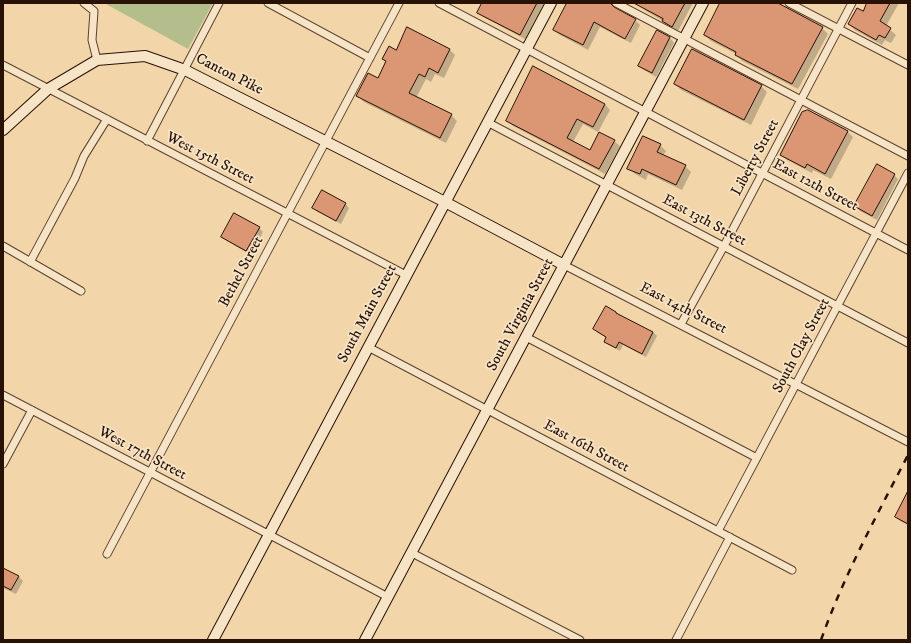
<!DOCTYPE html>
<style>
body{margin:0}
#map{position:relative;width:911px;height:643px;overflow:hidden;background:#f2d5a9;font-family:"IM FELL DW Pica",serif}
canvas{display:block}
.frame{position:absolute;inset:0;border:4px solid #281105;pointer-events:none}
</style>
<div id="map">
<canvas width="911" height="643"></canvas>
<div class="frame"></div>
</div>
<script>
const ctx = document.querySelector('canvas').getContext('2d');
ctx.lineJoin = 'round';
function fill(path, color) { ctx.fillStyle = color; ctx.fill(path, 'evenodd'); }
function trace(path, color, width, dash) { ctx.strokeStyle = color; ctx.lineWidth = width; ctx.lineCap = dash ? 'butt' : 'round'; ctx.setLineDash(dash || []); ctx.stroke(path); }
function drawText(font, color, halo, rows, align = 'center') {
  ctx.font = font + ' "IM FELL DW Pica",serif'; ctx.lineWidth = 3.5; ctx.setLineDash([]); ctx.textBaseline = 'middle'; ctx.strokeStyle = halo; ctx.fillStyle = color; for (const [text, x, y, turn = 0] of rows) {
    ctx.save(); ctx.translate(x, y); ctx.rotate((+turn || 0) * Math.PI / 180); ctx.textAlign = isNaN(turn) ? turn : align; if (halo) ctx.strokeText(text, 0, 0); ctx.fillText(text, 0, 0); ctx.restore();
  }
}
fill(new Path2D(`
 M104 3H213L188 49Z`), '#b4be8d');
fill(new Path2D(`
 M483 3H544L525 39 483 17 478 12Z
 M568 3H615L613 7 615 10 635 20H634L623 39 600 27 588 50 560 35 554 30Z
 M642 3H693L678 31 668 27 663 21 646 11 640 6Z
 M722 3H776L822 28 828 34 798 89 742 61 736 54 711 41 705 35Z
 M868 3H899L886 26 896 35 891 43 885 40 882 45 855 30 849 24 863 12Z
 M636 21 640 25 631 43 625 40Z
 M658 32 670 38 674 43 656 77 644 70 640 66Z
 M449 49 455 55 444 78 435 74 431 82 426 79 416 98 451 115 457 121 446 143 364 102 358 96 378 79 396 51Z
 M675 84 761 86 767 92 751 125 681 90Z
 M605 104 610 110 598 132 583 124 573 142 590 151 614 141 620 146 605 174 513 126 507 120Z
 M847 131 853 137 831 179 813 170 812 173 787 160 781 154Z
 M660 145 666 151 663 156 685 166 691 172 682 190 648 174 646 180 635 174 629 168Z
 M894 175 898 179 877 220 860 211 855 206Z
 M345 203 349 208 341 224 318 212 313 207Z
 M259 228 263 232 251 255 227 241 222 237Z
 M616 312 620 316 653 332 657 336 646 357 623 345 620 351 609 345 605 342 607 338 598 333 594 329Z
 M908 502V525L900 521 896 517Z
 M3 569 18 576 23 581 16 594 3 588Z`), '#0003');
const building = new Path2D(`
 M482 3H537L520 35 477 13Z
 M567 3H610L614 7 636 19 625 39 594 22 583 45 553 30Z
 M634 3H685L672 27 662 21 663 19Z
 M720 3H778L823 27 792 84 735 55 736 52 704 35Z
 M867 3H890L880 21 891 28 885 38 879 35 876 40 848 24 857 8 863 11Z
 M407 27 450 49 438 73 429 68 425 77 419 74 409 93 452 114 440 138 356 96 368 73 378 78 386 61 382 59 389 46 396 50Z
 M657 30 670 37 652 73 638 66Z
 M692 49 762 85 744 120 674 84Z
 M533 66 605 104 593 127 577 119 567 138 590 150 599 132 615 140 599 169 506 121Z
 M808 110 848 131 825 174 807 164 805 168 780 155 802 112Z
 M643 136 661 144 657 152 686 165 676 185 642 169 640 174 627 169Z
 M877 164 895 174 872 216 854 206Z
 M322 190 346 203 336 221 312 208Z
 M234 213 260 227 246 251 221 237Z
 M606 306 616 312V313L653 332 642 354 619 342 616 348 604 342 606 337 593 329Z
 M908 491V524L895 517Z
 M3 568 19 576 11 590 3 586Z`);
fill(building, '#db9674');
trace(building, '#281105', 1);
const street = new Path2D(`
 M84 3 94 11 92 40 97 60
 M268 3 370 58
 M439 3 908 250
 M616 3 908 156
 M789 3 908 65
 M3 65 406 275
 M487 122 908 343
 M147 141 219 3
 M3 246 81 291
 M30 262 75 178 84 156 107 119
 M564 265 908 442
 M681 324 724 246 852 3
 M526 337 757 458
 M368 347 792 570
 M3 395 388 597
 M3 464 32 410
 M718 531 908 173
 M412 553 580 640
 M107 554 399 3
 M676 640 730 537`);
const secondary = new Path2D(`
 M3 130 48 89 97 60 145 56 185 70 445 202 564 265
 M213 640 551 3
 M365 640 703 3`);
trace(street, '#5a422e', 9);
trace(secondary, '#281105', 12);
trace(street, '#f7e4c7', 7);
trace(secondary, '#f7e4c7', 10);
trace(new Path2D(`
 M821 640C844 575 877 515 908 455`), '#281105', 2.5, [7, 7]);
drawText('15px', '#281105', '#f7e4c7', [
 ["Canton Pike",229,75,27],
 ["Liberty Street",756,158,-62],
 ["West 15th Street",210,159,27],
 ["East 12th Street",815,186,28],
 ["East 13th Street",704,221,28],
 ["Bethel Street",242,272,-62],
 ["East 14th Street",683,309,27],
 ["South Main Street",368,314,-62],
 ["South Virginia Street",521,315,-62],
 ["South Clay Street",802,346,-62],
 ["East 16th Street",586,447,28],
 ["West 17th Street",142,454,28]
]);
</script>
